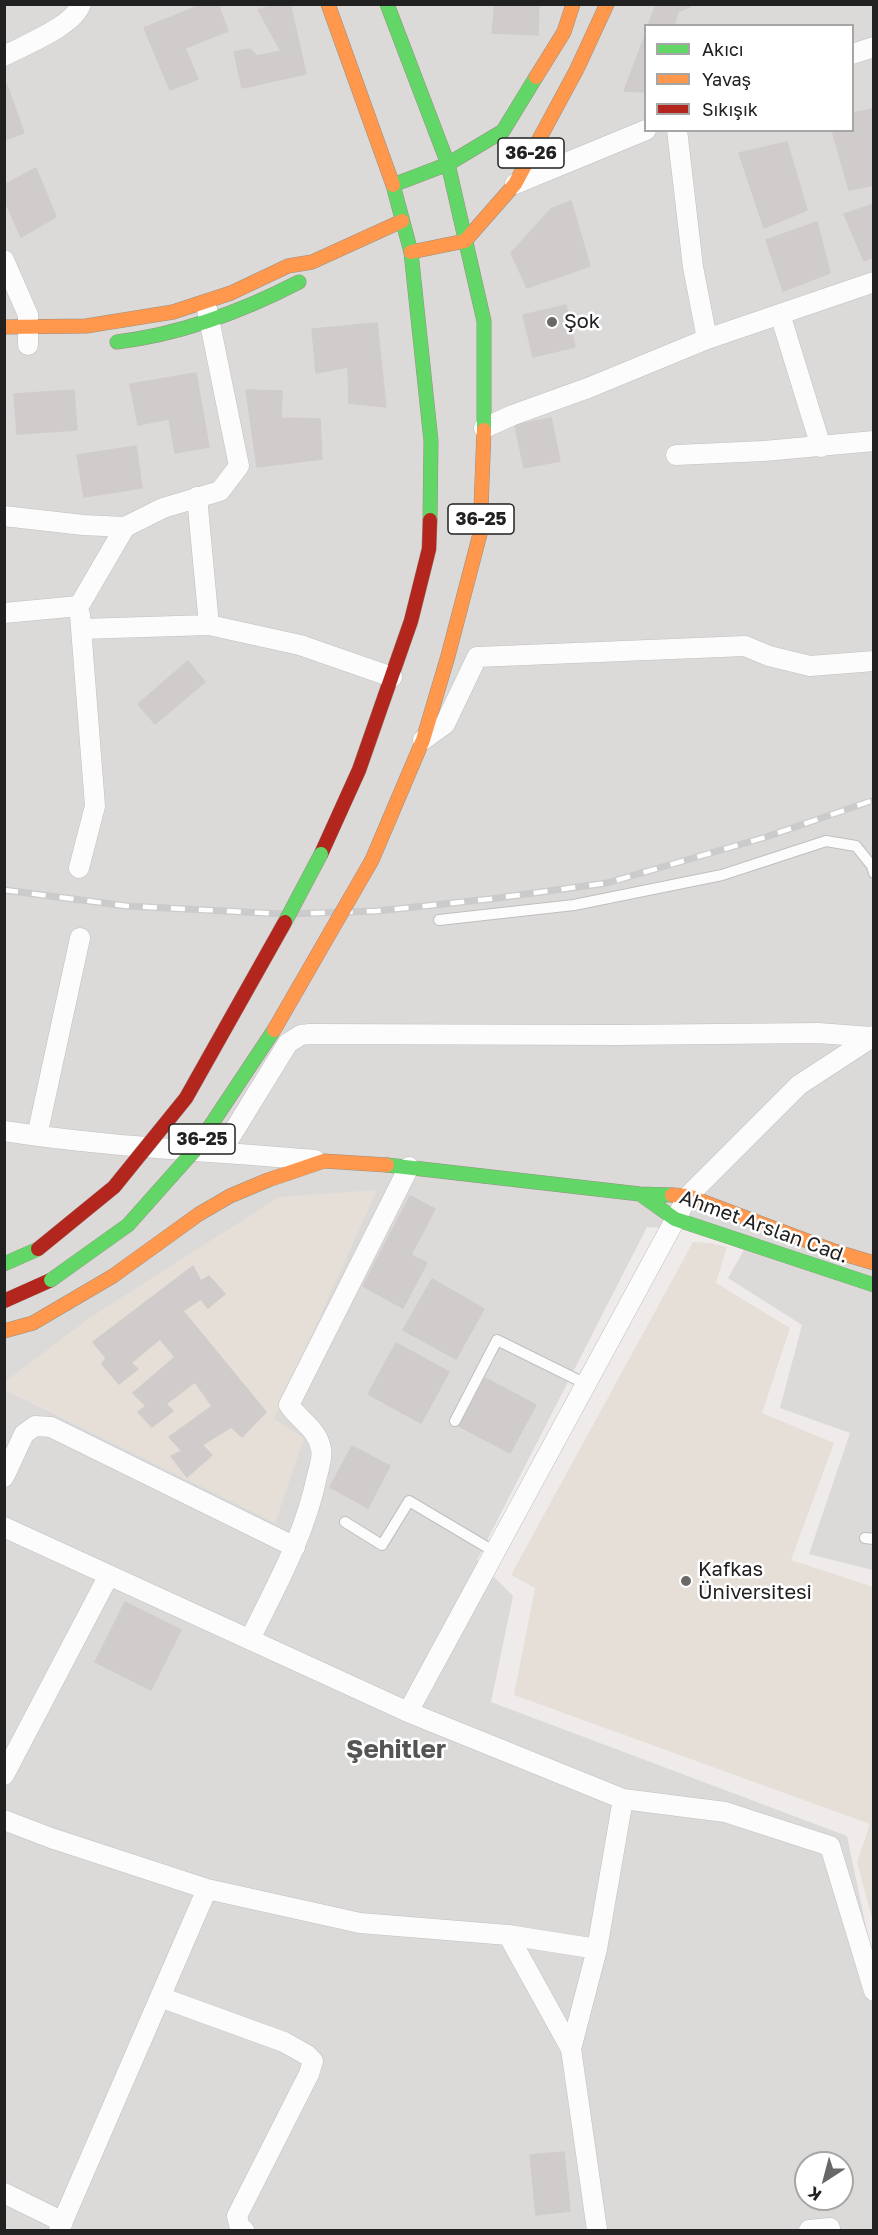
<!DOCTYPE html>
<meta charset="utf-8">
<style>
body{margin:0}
#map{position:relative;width:878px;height:2235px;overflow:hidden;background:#eeebea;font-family:"Golos Text",sans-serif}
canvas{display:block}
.frame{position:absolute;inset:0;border:6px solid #212121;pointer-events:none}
.legend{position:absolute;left:644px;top:24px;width:210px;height:108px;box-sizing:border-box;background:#fff;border:2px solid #a6a6a6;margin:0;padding:8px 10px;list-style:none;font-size:18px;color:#212121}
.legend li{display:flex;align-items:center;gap:12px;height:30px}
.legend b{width:30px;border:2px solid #a6a6a6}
.north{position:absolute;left:794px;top:2151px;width:60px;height:60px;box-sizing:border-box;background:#fff;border:2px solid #a6a6a6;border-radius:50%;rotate:216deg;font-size:16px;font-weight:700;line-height:24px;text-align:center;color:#212121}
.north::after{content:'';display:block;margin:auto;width:21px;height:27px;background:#696867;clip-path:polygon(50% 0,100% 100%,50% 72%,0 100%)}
</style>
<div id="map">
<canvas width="878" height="2235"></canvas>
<div class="frame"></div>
<ul class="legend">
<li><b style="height:8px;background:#63d668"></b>Akıcı</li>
<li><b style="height:8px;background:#ff974d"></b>Yavaş</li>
<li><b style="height:8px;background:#b3261e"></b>Sıkışık</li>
</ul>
<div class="north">K</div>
</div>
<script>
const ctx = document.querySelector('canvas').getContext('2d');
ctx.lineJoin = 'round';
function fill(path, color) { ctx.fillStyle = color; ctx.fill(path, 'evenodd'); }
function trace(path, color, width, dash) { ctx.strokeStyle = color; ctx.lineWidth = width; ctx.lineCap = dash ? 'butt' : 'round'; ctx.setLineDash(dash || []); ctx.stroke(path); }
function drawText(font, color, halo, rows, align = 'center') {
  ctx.font = font + ' "Golos Text",sans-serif'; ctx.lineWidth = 5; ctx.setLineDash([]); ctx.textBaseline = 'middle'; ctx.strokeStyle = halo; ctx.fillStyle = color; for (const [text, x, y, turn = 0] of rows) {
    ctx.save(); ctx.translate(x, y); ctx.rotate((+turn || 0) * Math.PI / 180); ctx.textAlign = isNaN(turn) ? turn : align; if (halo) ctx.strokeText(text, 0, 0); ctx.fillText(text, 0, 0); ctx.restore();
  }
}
fill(new Path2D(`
 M5 5H873V1570L809 1554 850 1433 780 1408 802 1325 728 1278 744 1250 696 1230 647 1227 477 1560 513 1596 491 1702 847 1836 873 1960V2230H5ZM646 26H852V130H646ZM806 2163H842V2199H806Z`), '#dcdad9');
fill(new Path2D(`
 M377 1190 274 1419 304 1438 275 1523 5 1390V1382L88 1319 279 1197Z
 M693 1242 710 1243 727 1247 716 1283 790 1328 762 1413 834 1443 791 1560 873 1587V1922L857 1862 870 1824 514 1695 535 1588 511 1575Z`), '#e5dfd7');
const building = new Path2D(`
 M203 4H218L228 31 185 48 198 79 170 90 144 28Z
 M275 4H290L306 74 242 88 234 52 250 49 257 56 281 51 258 10Z
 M495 4H539L538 35 492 33Z
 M656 4H695L678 12 674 26H648Z
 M646 33V92L624 91Z
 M7 85 24 133 4 140V86Z
 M873 109 874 185 849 190 832 130H852V113Z
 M787 142 807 210 764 228 739 153Z
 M36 168 56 217 21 237 4 199V185Z
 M571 201 590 266 527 288 511 253 551 209Z
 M874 204V257L864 261 844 214Z
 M817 222 830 273 783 291 766 240Z
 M566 305 575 347 533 357 523 315Z
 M377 323 386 407 349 403 348 367 316 373 312 329Z
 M196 373 209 447 175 453 169 419 138 425 130 384Z
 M74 390 77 430 17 434 14 394Z
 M246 390 282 391 281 418 320 419 322 459 257 467Z
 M551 418 560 461 524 468 515 425Z
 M136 446 142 488 84 497 77 455Z
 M188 661 205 682 155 724 138 704Z
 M410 1196 435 1209 411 1255 427 1263 403 1308 363 1286Z
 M193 1266 201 1281 209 1276 225 1294 208 1308 201 1299 183 1311 266 1412 242 1437 231 1427 202 1445 212 1455 187 1477 171 1456 182 1451 169 1437 212 1406 195 1382 166 1404 173 1411 152 1427 138 1412 146 1406 133 1393 175 1357 160 1339 131 1363 138 1369 119 1384 102 1364 106 1358 93 1342Z
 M432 1279 484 1309 456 1359 403 1330Z
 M396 1343 449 1372 421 1423 368 1394Z
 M485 1378 536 1405 510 1453 459 1426Z
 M352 1446 390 1466 368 1508 330 1487Z
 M125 1602 181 1630 151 1690 95 1662Z
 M564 2152 570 2211 536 2215 530 2155Z`);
fill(building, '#cfcccb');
trace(building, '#d1cccc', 1.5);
const lane = new Path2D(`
 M439 920 574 905 722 875 826 841 856 846 872 866 874 873
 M455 1421 497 1340 586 1384
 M345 1522 382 1545 409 1501 495 1552
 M865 1538 874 1539`);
const street = new Path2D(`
 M852 54 874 47
 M4 56C24 45 74 26 81 4
 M677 130 693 267 707 339
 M515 184 646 130
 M4 260 28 315V345
 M780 314 821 447
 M484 428 513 415 588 388 707 339 874 282
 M676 455 764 451 874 441
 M197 497 209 625
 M4 516 83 525 125 527
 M4 613 79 606 125 527 163 508 220 491 239 466 207 309
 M81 629 209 625 300 645 392 677
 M423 740 445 724 477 657 745 646 769 656 810 666 874 661
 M79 868 95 806 80 615
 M4 1131C107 1147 211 1151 315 1160
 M37 1136 80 938
 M221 1152 288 1043 301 1035 310 1034 617 1035 818 1033 872 1037
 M4 1477 24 1434 35 1426 51 1427 295 1547
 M4 1527 408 1712 623 1799 725 1812 830 1846 874 1991
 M250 1639C276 1586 305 1535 317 1476 319 1468 323 1457 321 1449 318 1429 299 1420 289 1405L409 1167
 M408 1712 688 1196 799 1085 874 1036
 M4 1775 109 1575
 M4 1820 51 1838 207 1889 360 1923 508 1935 597 1949 623 1799
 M508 1935 571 2049
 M160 1997 284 2042 307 2055 313 2061 309 2074 237 2216 240 2228 244 2230
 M4 2193 63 2222
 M59 2230 207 1889
 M597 2230 571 2049 597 1949
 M809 2230 830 2228`);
const fast = new Path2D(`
 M387 4 448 164
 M448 164 484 321V430
 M117 342C182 334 241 312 299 282
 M430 520 431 441 411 252 393 185 448 164 503 131 536 77
 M387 1165 640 1194 672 1195
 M640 1194 675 1219 874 1285
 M4 1264 38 1249`);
const slow = new Path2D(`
 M328 4 393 185
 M536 77 564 32 573 4
 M411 252 465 241 515 184 577 69 607 4
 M4 327 86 326 173 312 231 293 288 266 312 262 402 221
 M372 860 423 740 448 656 480 534 484 430
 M672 1195 688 1196 834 1251 874 1263
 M4 1331 33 1323 113 1276 199 1214 230 1196 268 1180 324 1161 387 1165`);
const jam = new Path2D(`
 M321 854 359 770 411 621 429 549 430 520
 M4 1301 51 1280`);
trace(lane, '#c0bfbf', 12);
trace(street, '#c0bfbf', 21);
trace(fast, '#979083', 15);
trace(slow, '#979083', 15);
trace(jam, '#979083', 15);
trace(lane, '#fcfcfc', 10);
trace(street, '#fcfcfc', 20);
trace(fast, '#63d668', 14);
trace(slow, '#ff974d', 14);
trace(jam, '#b3261e', 14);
const rail = new Path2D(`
 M4 890 127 906 284 914 377 911 490 899 607 883 766 837 874 800`);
trace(rail, '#cbcbcb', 7);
trace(rail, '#fff', 4.5, [14]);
const fastBridge = new Path2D(`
 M285 922 321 854
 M51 1280 128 1225 193 1152 274 1030`);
const slowBridge = new Path2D(`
 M274 1030 372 860`);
const jamBridge = new Path2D(`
 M38 1249 114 1187 186 1098 285 922`);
trace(fastBridge, '#a28f89', 15, []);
trace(slowBridge, '#a28f89', 15, []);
trace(jamBridge, '#a28f89', 15, []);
trace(fastBridge, '#63d668', 14);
trace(slowBridge, '#ff974d', 14);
trace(jamBridge, '#b3261e', 14);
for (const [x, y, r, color] of [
 [552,322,6,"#696867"],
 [686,1581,6,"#696867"]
]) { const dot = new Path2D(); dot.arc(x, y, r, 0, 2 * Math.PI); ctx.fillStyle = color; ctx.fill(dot); trace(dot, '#fff', 2); }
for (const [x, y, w] of [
 [531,153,66],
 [481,519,66],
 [202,1139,66]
]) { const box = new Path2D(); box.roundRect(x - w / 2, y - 15, w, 30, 4.5); ctx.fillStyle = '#fff'; ctx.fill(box); trace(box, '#212121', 1.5); }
drawText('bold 18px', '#212121', null, [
 ["36-26",531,153],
 ["36-25",481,519],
 ["36-25",202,1139]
]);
drawText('20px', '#212121', '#fff', [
 ["Şok",564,322],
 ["Kafkas",698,1570],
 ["Üniversitesi",698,1593]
], 'left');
drawText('20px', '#212121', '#fff', [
 ["Ahmet Arslan Cad.",764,1227,20]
]);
drawText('bold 26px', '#545454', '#fff', [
 ["Şehitler",396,1750]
]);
</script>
